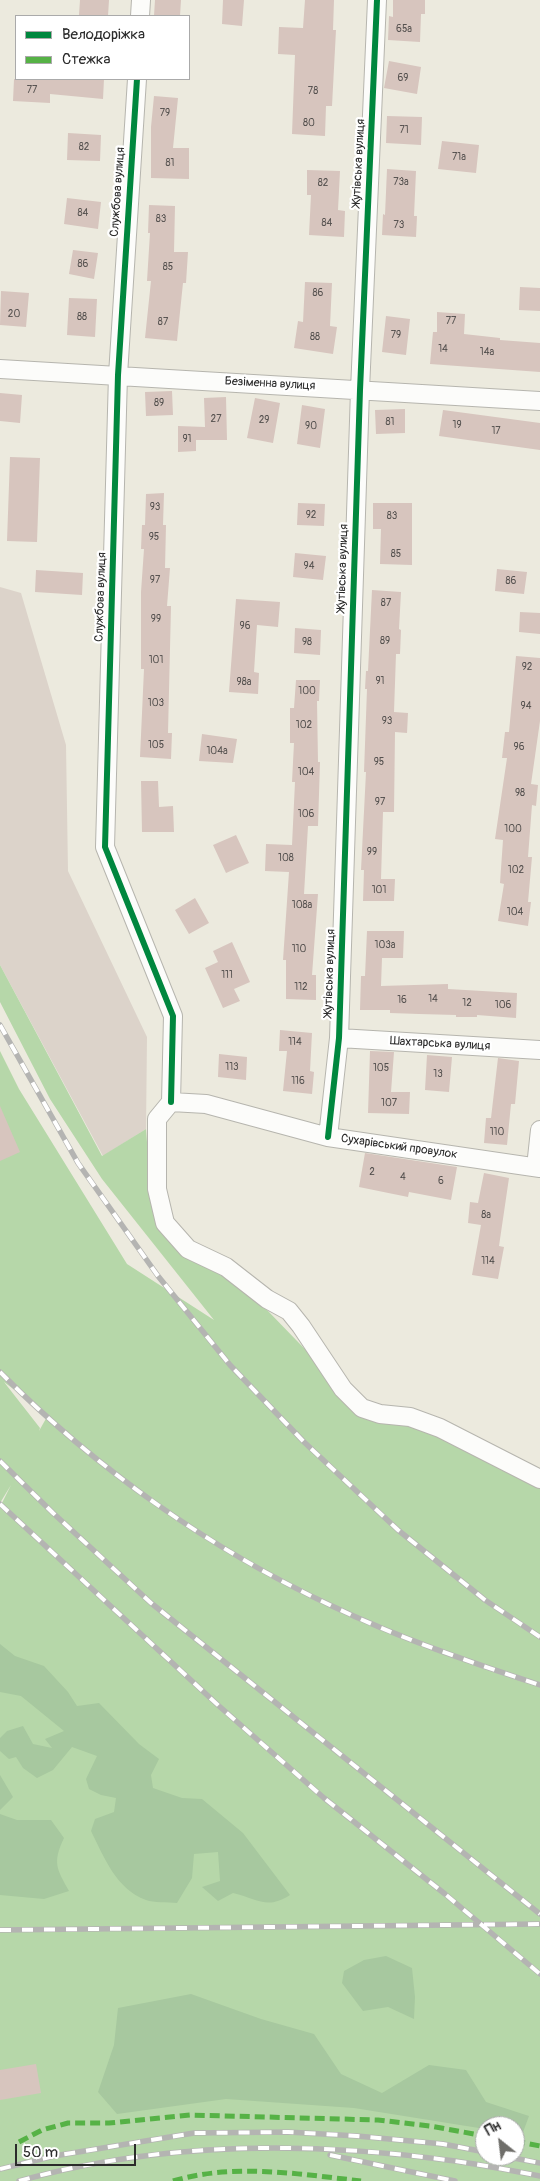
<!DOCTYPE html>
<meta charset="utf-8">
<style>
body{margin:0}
#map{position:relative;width:540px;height:2181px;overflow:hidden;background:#eceade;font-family:Pangolin,sans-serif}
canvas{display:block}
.legend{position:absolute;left:15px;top:15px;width:175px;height:65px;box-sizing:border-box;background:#fff;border:1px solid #aaa;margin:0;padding:6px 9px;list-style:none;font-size:15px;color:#2b2b2b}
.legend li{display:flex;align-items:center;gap:10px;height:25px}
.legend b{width:25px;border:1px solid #aaa}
.north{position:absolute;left:475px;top:2116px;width:50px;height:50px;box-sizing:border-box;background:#fff;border:1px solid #aaa;border-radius:50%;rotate:331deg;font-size:14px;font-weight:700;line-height:20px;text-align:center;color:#2b2b2b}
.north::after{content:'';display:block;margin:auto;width:18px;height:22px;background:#6f6e6a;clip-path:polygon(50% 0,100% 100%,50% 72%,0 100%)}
.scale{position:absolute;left:15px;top:2144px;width:121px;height:22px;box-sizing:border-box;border:2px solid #2b2b2b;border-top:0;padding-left:6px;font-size:15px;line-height:18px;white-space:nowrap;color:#2b2b2b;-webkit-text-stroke:4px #fff;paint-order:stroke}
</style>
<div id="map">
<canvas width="540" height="2181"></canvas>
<ul class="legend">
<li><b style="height:6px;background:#00873e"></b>Велодоріжка</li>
<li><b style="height:6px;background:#56b246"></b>Стежка</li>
</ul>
<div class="north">Пн</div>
<div class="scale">50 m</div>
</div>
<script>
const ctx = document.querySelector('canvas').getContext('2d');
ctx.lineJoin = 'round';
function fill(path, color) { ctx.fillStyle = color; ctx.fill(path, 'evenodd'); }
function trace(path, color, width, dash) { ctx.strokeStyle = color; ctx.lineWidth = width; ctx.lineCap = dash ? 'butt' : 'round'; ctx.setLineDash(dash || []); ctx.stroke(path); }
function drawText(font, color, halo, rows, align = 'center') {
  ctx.font = font + ' Pangolin,sans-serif'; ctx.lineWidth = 4.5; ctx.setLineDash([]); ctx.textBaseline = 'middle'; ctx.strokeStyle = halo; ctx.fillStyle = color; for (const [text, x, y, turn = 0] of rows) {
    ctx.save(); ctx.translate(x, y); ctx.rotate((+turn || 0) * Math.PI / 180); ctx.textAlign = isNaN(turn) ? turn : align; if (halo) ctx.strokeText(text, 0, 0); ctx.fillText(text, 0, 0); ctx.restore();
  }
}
fill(new Path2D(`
 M0 587 21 593 66 745 68 871 147 1037 146 1129 103 1156 0 965Z`), '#dcd3ca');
fill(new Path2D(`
 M0 965 102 1156 146 1129 151 1195 170 1236 268 1311 359 1405 422 1425 540 1488V2181H0V1507L11 1485 0 1503V1051L19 1089 127 1264 214 1320 102 1179 50 1099 0 1002ZM4 1382 48 1415 39 1431 40 1428ZM485 2126H515V2156H485Z`), '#b6d7a9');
fill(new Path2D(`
 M0 1644 15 1656 44 1666 68 1692 77 1706 99 1703 139 1744 159 1759 151 1775 153 1788 182 1798 202 1799 243 1833 290 1895C267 1910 258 1899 233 1893L218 1901 202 1887 220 1881 218 1852 194 1854 192 1878 177 1903C167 1902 154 1903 146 1900 116 1889 104 1857 91 1831L95 1819 114 1812 116 1798 101 1795 89 1789 86 1779 97 1756 72 1747 53 1770 37 1778 23 1768 16 1757 9 1759 0 1751V1738L7 1731 23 1726 33 1744 52 1748 45 1739 64 1731 21 1696 0 1692Z
 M0 1775 13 1797 0 1810Z
 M0 1814 17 1820H51L64 1838C52 1863 57 1869 69 1891L44 1899 0 1895Z
 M386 1956 412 1968 415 1997 414 2019 388 2007 363 2011 342 1983 344 1971 364 1960Z
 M191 1994 261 2019 314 2034 341 2074 382 2093 429 2065 466 2070 486 2102 529 2116 522 2135 515 2134V2126H485V2129L354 2108 226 2099 117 2114 98 2092 114 2045 118 2008Z`), '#a7c89f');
fill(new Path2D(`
 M80 0H109L108 16 79 15Z
 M155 0H181L180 16H154Z
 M223 0H244L242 26 222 24Z
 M305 0H334L333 30H336L332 106H326L325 136 292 134 295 55 278 54 279 27 303 28Z
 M393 0H425V14H421L420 42 388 40 389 16 393 17Z
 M389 61 421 67 417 94 384 88Z
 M14 79H104L103 99 50 94V103L13 101Z
 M154 96 178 98 173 148H189V179L151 178V127Z
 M387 116 422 117 421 145 386 143Z
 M68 133 101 135 100 161 67 160Z
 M442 141 479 145 476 173 438 169Z
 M387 169 416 171 414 216H417L416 237 382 235 383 214 385 215Z
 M307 170 340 171 338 210 345 211 344 237 309 235 311 195H307Z
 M67 198 101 202 98 229 64 224Z
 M149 205 175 206 174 252H188L186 283H183L177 341 145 338 151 281H147L150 233H148Z
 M73 250 98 253 94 279 69 274Z
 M305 282 332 283 330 326 337 327 333 354 294 348 298 321 303 322Z
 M520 287 540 288V311L519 310Z
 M1 291 29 293 26 327 0 325Z
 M69 298 97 299 95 337 67 335Z
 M437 312 465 314 464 334 500 338V340L540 343V372L430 364 433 332H437Z
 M386 316 410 319 406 355 382 352Z
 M172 391 173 415 146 416 145 392Z
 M0 393 22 395 20 423 0 421Z
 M226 397 227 440H196V451L178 452V426L205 427 204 398Z
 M255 398 280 403 273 443 247 438Z
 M302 405 325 409 320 448 297 444Z
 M405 409V433L376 434 375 410Z
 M443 410 540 423V450L439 436Z
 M10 457 40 458 37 542 7 541Z
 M164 493 163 525H166L165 568H170L167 606H171L168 733H172L171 759 140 757 144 669H141V592L144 549H141L142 525H145L146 494Z
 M298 503 325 504 324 526 297 525Z
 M373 503H412V565L380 564 381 529H373Z
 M295 553 326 556 323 580 293 577Z
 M497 569 527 572 524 594 495 591Z
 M36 570 83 573 82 595 35 592Z
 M372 590 401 592 399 629 401 630 400 654H396L394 712 408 713 407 733 395 732 394 812H383L381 879H395L394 901H363L364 870H361L366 772H364L367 689H365L366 671H368Z
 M236 599 280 602 278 627 257 625 254 672 259 673 258 694 229 692Z
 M520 612 540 613V634L519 632Z
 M295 628 321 630 320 655 294 653Z
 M516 656 540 658V721L531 784 538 785 536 806 532 805 528 857H532L528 902H531L528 926 498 921 504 884 500 883 503 840 495 839 507 758H502L505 732H509Z
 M296 680H320L319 701H317L318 762H320L318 826H308L304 894H318L312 975H316V1000L286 999V960H283L289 872 265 871 266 844 292 845 295 782H292L294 743H290V708H294Z
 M202 734 237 739 233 763 199 761Z
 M141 781H158L159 807 173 806 174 832H142Z
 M236 835 249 863 226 873 213 845Z
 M195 898 209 923 189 934 175 910Z
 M367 931H404L403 958H382L381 986 448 984V989L517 993 516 1018 477 1015V1017H456V1015L419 1014 390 1013V1010H360L361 976H365Z
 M232 942 250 982 234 989 240 1001 223 1008 205 968 218 962 213 951Z
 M280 1030 312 1033 310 1071 314 1072 312 1094 283 1091 287 1051H279Z
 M370 1051 394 1052 391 1092H410L409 1114 368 1113Z
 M219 1054 247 1057 246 1080 218 1077Z
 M427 1055 452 1057 449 1092 425 1090Z
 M498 1058 519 1061 515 1104H511L507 1145 484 1143 486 1118H491Z
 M0 1106 20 1152 0 1161Z
 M365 1153 457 1167 451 1200 409 1192 408 1197 359 1187Z
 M484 1173 509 1178 499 1246 504 1247 498 1279 472 1275 481 1225 468 1223 470 1202 478 1203Z
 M36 2064 41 2093 0 2100V2070Z`), '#d7c5be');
const minor = new Path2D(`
 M140 16 141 0
 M137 79 118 375 105 847 173 1016 171 1102
 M0 369 540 401
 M339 1038 540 1050
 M171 1102 157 1119V1189L165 1223 188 1249 226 1267 267 1299 289 1311 301 1326 343 1389 362 1408 380 1414 410 1417 440 1428 540 1479
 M171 1102 206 1104 328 1137 540 1168
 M328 1137 339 1038 360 390 377 0
 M536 1167 540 1130`);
trace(minor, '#b6b5ae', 20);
trace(minor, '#fcfcfa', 18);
const rail = new Path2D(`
 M0 1025 78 1163 158 1276 230 1365 304 1442 398 1530 485 1600 540 1637
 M0 1372C95 1468 210 1549 332 1606 399 1638 470 1662 540 1685
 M0 1461 53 1513 151 1603 540 1914
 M0 1504 219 1706 324 1798 445 1894 540 1974
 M0 1930 540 1924
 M330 2155 455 2181
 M503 2156 540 2163
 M0 2169 54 2156 194 2133 288 2132 357 2136 443 2144 485 2152
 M19 2181C158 2142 305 2141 447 2160 478 2164 509 2170 540 2176`);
trace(rail, '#b4b4b2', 5.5);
trace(rail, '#fff', 4, [11]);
trace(new Path2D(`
 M515 2141 540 2146
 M19 2142 42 2130 68 2123H109L190 2115 378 2120 430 2126 485 2136
 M173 2181C233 2163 299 2174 361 2181`), '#56b246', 5, [10, 5]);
trace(new Path2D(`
 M137 79 118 375 105 847 173 1016 171 1102
 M328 1137 339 1038 360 390 377 0`), '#00873e', 6);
drawText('10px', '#565250', null, [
 ["65а",404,29],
 ["69",403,78],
 ["77",32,90],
 ["78",313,91],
 ["79",165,113],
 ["80",309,123],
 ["71",404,130],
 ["82",84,147],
 ["71а",459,157],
 ["81",170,163],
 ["73а",401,182],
 ["82",323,183],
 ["84",83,213],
 ["83",161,219],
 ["84",327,223],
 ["73",399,225],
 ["86",83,264],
 ["85",168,267],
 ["86",318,293],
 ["20",14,314],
 ["88",82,317],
 ["77",451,321],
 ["87",163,322],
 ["79",396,335],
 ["88",315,337],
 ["14",443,349],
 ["14а",487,352],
 ["89",159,403],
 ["27",216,419],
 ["29",264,420],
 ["81",390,422],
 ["19",457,425],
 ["90",311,426],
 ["17",496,431],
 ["91",187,439],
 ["93",155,507],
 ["92",311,515],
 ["83",392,516],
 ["95",154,537],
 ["85",396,554],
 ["94",309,566],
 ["97",155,580],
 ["86",511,581],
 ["87",386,603],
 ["99",156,619],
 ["96",245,626],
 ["89",385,641],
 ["98",307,642],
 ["101",156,660],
 ["92",527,667],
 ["91",380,681],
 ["98а",244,682],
 ["100",307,691],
 ["103",156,703],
 ["94",526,706],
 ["93",387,721],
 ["102",304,725],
 ["105",156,745],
 ["96",519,747],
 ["104а",217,751],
 ["95",379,762],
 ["104",306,772],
 ["98",520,793],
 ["97",380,802],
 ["106",306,814],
 ["100",513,829],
 ["99",372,852],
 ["108",286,858],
 ["102",516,870],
 ["101",379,890],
 ["108а",302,905],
 ["104",515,912],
 ["103а",385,945],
 ["110",299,949],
 ["111",227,975],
 ["112",301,987],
 ["14",433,999],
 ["16",402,1000],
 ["12",467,1003],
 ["106",503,1005],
 ["114",295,1042],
 ["113",232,1067],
 ["105",381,1068],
 ["13",438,1074],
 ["116",298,1081],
 ["107",389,1103],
 ["110",497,1132],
 ["2",372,1172],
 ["4",403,1177],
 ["6",441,1181],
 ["8а",486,1215],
 ["114",488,1261]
]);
drawText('12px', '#2b2b2b', '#fff', [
 ["Жутівська вулиця",359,163,-87],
 ["Службова вулиця",118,192,-86],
 ["Безіменна вулиця",270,384,3],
 ["Жутівська вулиця",343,568,-88],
 ["Службова вулиця",101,597,-88],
 ["Жутівська вулиця",330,973,-88],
 ["Шахтарська вулиця",440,1044,3],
 ["Сухарівський провулок",399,1147,8]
]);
</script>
